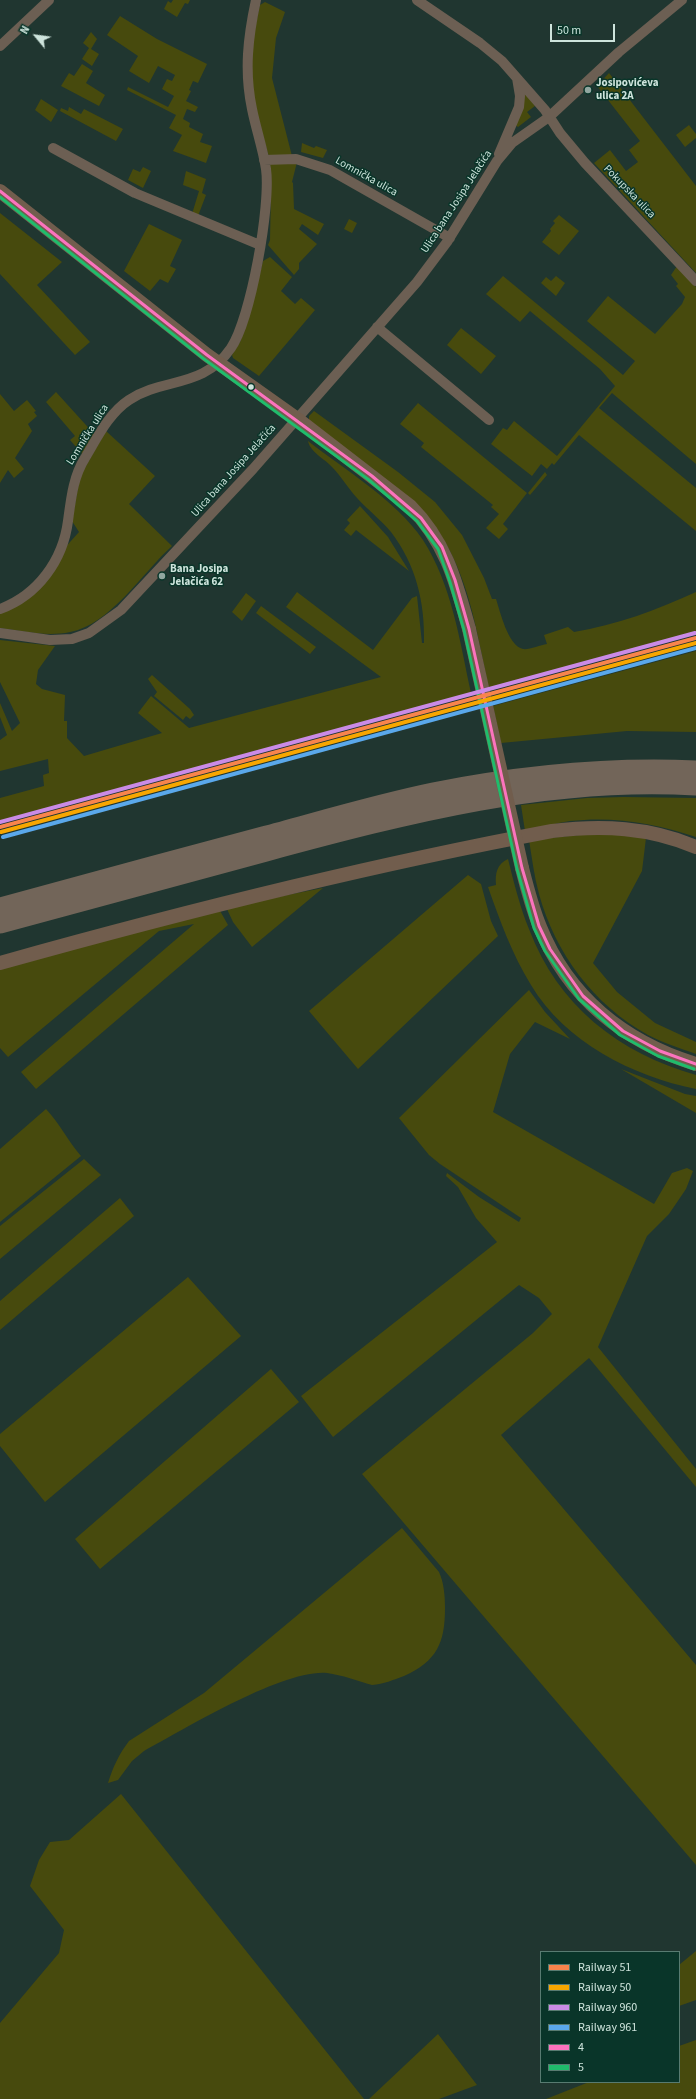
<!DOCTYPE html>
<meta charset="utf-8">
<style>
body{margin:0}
#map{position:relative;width:696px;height:2099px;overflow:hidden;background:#203630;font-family:"Source Sans 3",sans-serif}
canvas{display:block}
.legend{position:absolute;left:540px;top:1951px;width:140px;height:132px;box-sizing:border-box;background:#093529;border:1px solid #587b71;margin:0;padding:5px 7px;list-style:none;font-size:12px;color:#cee4dc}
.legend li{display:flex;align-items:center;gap:8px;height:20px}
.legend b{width:20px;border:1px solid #587b71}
.north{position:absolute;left:16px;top:16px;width:40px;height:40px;-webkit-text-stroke:3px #093529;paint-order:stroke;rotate:299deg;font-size:11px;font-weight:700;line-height:16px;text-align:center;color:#cee4dc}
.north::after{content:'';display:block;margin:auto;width:14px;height:18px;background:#cee4dc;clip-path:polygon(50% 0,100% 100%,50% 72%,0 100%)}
.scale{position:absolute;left:550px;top:24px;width:65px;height:18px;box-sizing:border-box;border:2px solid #cee4dc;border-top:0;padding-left:5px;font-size:12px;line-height:14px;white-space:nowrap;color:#cee4dc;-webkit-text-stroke:3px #093529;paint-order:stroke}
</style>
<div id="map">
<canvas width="696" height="2099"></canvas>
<ul class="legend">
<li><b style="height:5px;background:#f8844c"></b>Railway 51</li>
<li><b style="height:5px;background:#f7a600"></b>Railway 50</li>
<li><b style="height:5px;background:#ca8be6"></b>Railway 960</li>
<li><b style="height:5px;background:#5aa8eb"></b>Railway 961</li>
<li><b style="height:5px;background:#fc73be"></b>4</li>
<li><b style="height:5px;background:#20bc6c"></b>5</li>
</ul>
<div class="north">N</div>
<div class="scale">50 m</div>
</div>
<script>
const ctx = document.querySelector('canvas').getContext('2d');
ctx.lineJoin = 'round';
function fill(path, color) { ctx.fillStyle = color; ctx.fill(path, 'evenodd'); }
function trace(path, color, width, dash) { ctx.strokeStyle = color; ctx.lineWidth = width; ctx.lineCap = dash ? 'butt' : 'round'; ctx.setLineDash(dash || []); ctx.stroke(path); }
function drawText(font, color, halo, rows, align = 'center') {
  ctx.font = font + ' "Source Sans 3",sans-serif'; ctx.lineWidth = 3; ctx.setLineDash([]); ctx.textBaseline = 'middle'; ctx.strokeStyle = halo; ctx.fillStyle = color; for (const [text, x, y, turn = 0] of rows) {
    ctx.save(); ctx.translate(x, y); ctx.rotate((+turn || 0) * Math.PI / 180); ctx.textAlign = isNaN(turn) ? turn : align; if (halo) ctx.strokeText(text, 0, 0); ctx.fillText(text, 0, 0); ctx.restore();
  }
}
fill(new Path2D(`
 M173 0H190L188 4 185 3 177 17 164 9 168 1 171 3Z
 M265 2 285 12 276 38 272 78 292 156H270L268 154C261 128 251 99 251 72 251 50 255 26 260 5Z
 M120 16 157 39 207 64 198 83 193 81 189 90 191 91 186 101 198 107 195 112 187 109 183 119 190 123 189 127 203 134 200 142 212 146 206 163 173 151 182 135 169 128 176 115 127 90 128 87 168 107 174 96 162 89 167 79 172 81 175 75 158 66 149 83 129 71 138 56 107 35Z
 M91 32 97 39 91 49 99 54 92 66 82 59 89 48 83 43Z
 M82 64 93 71 86 83 105 95 99 106 61 86 69 73 74 76Z
 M609 73 696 186V273L594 163 610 150 626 171 638 162 629 150 640 141 597 86Z
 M525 92 535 106 527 112 531 117 518 127 515 125Z
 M41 99 58 110 51 122 35 110Z
 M69 107 81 114 84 109 123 129 116 141 60 111 61 108 68 111Z
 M689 125 696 134V138L685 147 676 135Z
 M302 143 314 148 316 146 327 150 323 158 301 152Z
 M270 162H297L292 182 293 183 294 209 324 224 318 235 302 224 299 229 317 244 299 263V269L294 275 268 245 270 240 271 190Z
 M143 167 151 171 143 188 128 180 133 169 140 172Z
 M186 171 206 179 202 193 206 195 198 216 192 214 199 191 183 185Z
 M0 213 62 262 37 285 90 342 75 355 0 274Z
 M559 215 579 231 559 255 542 242 551 231 550 229 555 223 553 221Z
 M349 219 357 223 352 233 344 229Z
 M149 224 182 240 170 266 176 269 168 283 160 279 150 291 124 271Z
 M270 257 292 277 281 291 295 304 301 298 315 310 259 376 233 358 232 355 240 342 248 320 263 261Z
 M677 266 696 287V464L612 393 599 408 696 488V531L579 435 554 465 552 463 547 469 541 464 532 476 491 444 503 428 507 430 514 421 557 456 615 386 600 369 530 311 520 322 486 294 503 276 623 375 635 361 587 321 608 296 655 334 682 304 685 297 676 286 678 284 671 275Z
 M556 276 565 283 556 296 541 283 546 277 551 281Z
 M461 328 496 356 481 374 447 345Z
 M56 392 95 435 83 455 70 440 75 436 46 402Z
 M0 394 14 411 27 400 36 411 34 412 37 416 28 424 32 431 15 458 24 469 14 478 8 470 0 483Z
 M418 403 527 493 503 524 508 529 499 539 486 528 499 514 491 507 493 505 421 447 424 443 400 424Z
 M314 411 398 472 435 502 462 535 484 578 492 599H496C500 611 508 646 523 649 529 650 540 645 547 644L544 635 568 627 574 632C616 625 657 610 696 592V632L489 689C476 629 469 572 432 522L309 421V416Z
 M106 431 155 476 129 504 172 546C143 572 110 625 70 632 47 637 23 631 0 628V612L10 609 79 532 72 521 80 476Z
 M308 441C345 470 396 500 423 540 452 585 460 642 471 693L0 823V798L44 786 43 775 49 773 48 759 0 771V740L7 735 0 717V703L12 731 20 723 0 682V640L55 646 38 670 36 684 42 689 65 695 64 721H67V738L84 756 162 733 138 713 151 696 189 728 381 677 286 607 297 592 373 650 412 598 417 596 422 643H424C425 602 416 565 391 532 381 520 368 510 357 498 348 488 341 476 332 467 325 459 310 452 308 441Z
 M545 472 547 475 530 495 528 493Z
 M360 506 388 537 409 571 356 530 351 536 344 530 350 523 347 520Z
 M246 593 256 601 242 621 232 612Z
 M261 606 316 647 310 654 256 613Z
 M696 651V732L627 731 501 743 493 706Z
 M152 675 190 709 194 715 190 719 186 716 183 720 154 696 157 692 148 679Z
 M624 797 696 798V837C655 823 613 816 570 821 555 823 540 828 525 831L521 805 587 798Z
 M600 833 646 838 642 871 593 963 617 992 655 1023 696 1042V1054C680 1048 663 1043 648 1035 594 1005 555 953 539 894 534 876 532 858 529 840Z
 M508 859C514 883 520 907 529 929 558 1006 619 1053 696 1075V1089C632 1076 565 1042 531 985 512 954 500 921 488 887L496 885C495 873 497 864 508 859Z
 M468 875 481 884 491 921 498 936 358 1069 309 1011Z
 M323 888 252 947 233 922 226 907Z
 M219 909 228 925 36 1089 21 1072 194 924 159 931 8 1057 0 1048V969Z
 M529 990 545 1012 570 1039 535 1022 510 1054 493 1112 654 1204 672 1173 687 1168 693 1171 686 1189 669 1214 647 1236 598 1347 696 1469V1487L589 1358 501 1435 696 1665V1865L362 1474 533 1333 552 1314 539 1298 519 1285 333 1437 301 1396 497 1242 476 1218 458 1187 446 1176 447 1173 479 1197 519 1222 521 1218 440 1164 429 1155 399 1118Z
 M621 1069 685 1094 696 1096V1113Z
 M46 1109C60 1124 68 1141 81 1156L0 1222V1149Z
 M84 1159 101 1175 0 1259V1226Z
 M120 1198 134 1216 0 1330V1301Z
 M188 1277 241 1336 45 1502 0 1446V1434Z
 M271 1369 299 1402 100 1569 75 1539Z
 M402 1528 439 1572C444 1583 445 1596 445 1608 445 1643 437 1661 404 1676 393 1680 384 1684 372 1685 358 1681 342 1675 327 1673 283 1669 185 1729 144 1751L132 1761 118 1780 108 1783C113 1767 119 1754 129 1741L204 1693Z
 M121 1794 364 2099H0V2023L59 1953 64 1930 30 1886 39 1860 50 1842 69 1840Z
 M696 1951V2000L679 2006V1965Z
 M438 2034 477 2085 439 2099H369Z
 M696 2040V2099H546L589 2082H679V2046Z`), '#474a0d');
trace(new Path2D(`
 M417 0 480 43 502 61 545 110 560 133 585 163 696 281
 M0 46 49 0
 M53 148 135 193 260 245
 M499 154 519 107 520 96 517 78
 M264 160 296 159 330 170 450 238
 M377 327 489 420
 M0 609C38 595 63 560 68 521 71 499 73 477 85 458 97 438 109 413 129 400 164 377 203 389 231 348 251 318 271 205 266 169 263 149 256 129 252 109 244 71 248 37 256 0
 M0 633 50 640 72 639 89 633 121 610 253 469 417 282 447 242 497 161 512 143 549 117 619 52 682 0`), '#6c5f53', 10);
trace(new Path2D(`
 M0 191 207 355 300 421 410 506C446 542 456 582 469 629
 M522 868C527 888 532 908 540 927 568 997 624 1042 696 1064
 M0 963C182 912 366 866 552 831 602 825 649 827 696 847`), '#715d4d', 14);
trace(new Path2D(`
 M0 907C88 883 175 859 263 836 319 821 375 804 433 792 519 775 608 766 696 770
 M0 924C89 900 178 876 266 852 407 814 549 777 696 786`), '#726559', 19);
trace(new Path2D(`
 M469 629 522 868`), '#715d4d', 14);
trace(new Path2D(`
 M0 191 207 355 372 476 421 518 442 547 455 580 469 629 522 868 539 926 550 949 583 996 623 1031 660 1051 696 1064`), '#fc73be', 3);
trace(new Path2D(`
 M0 197 204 359 369 480 417 521 438 549 450 582 464 630 517 869 534 928 545 951 579 999 620 1035 658 1056 694 1069`), '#20bc6c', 3);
trace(new Path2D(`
 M0 827 696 638`), '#f8844c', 4);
trace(new Path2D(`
 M1 832 696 643`), '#f7a600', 4);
trace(new Path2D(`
 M0 822 695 633`), '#ca8be6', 4);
trace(new Path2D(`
 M3 837 696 648`), '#5aa8eb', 4);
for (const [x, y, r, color] of [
 [588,90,4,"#91a7a0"],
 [251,387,3.5,"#cee4dc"],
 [162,576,4,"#91a7a0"]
]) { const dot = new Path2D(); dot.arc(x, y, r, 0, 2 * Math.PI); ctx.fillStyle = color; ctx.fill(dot); trace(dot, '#093529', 1.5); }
drawText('bold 11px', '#cee4dc', '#093529', [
 ["Josipovićeva",596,84],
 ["ulica 2A",596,97],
 ["Bana Josipa",170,570],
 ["Jelačića 62",170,583]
], 'left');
drawText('11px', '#cee4dc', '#093529', [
 ["Lomnička ulica",366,177,29],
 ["Pokupska ulica",629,192,46],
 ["Ulica bana Josipa Jelačića",457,202,-57],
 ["Lomnička ulica",88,435,-58],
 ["Ulica bana Josipa Jelačića",234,471,-48]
]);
</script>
